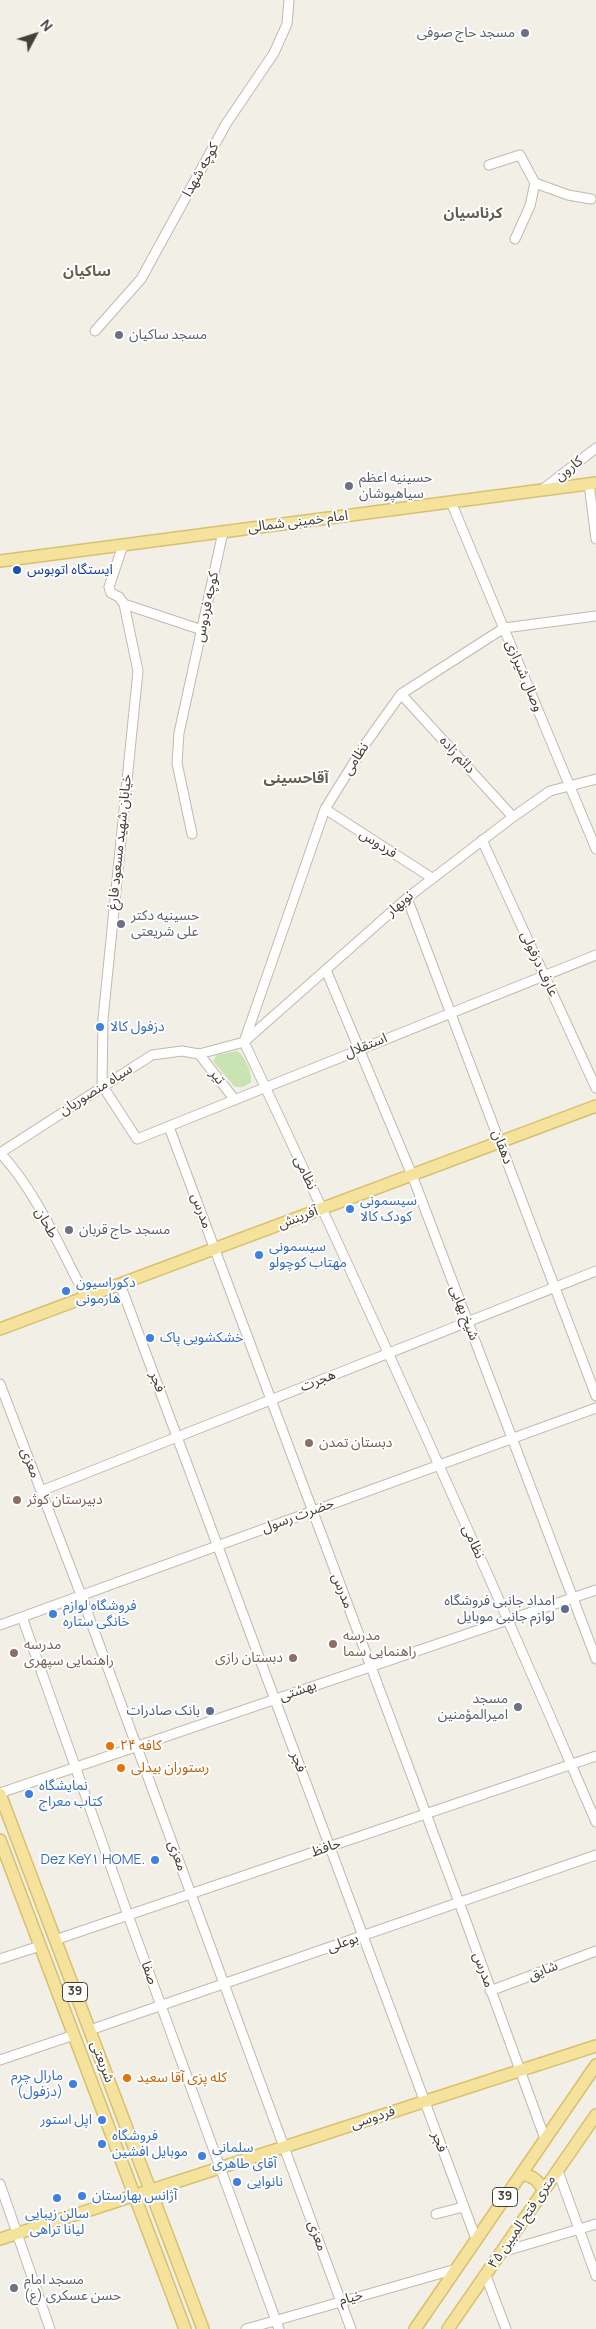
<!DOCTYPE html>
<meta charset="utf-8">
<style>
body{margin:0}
#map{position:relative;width:596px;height:2329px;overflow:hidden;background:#f2efe7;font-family:Manrope,sans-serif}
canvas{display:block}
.north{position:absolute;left:10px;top:10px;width:50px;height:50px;-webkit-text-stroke:4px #fff;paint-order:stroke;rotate:50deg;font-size:14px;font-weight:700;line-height:20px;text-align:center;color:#444037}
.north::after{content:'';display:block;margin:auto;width:18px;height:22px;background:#444037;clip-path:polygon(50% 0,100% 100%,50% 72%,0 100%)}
</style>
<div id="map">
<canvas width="596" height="2329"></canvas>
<div class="north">N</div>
</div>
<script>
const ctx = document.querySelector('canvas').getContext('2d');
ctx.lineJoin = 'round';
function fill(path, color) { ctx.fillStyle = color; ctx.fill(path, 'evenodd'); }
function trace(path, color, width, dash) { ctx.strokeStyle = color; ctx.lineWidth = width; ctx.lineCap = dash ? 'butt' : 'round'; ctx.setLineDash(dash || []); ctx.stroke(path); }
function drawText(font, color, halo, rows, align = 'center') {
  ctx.font = font + ' Manrope,"Noto Sans Arabic",sans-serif'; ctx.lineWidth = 4; ctx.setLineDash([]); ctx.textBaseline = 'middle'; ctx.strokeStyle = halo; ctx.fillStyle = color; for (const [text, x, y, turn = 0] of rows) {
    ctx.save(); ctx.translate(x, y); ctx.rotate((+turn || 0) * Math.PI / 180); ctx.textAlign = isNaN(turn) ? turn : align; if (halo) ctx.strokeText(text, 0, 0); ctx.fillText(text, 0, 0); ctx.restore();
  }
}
fill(new Path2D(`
 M237 1051C245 1056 252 1072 251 1082 246 1086 241 1089 234 1086L213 1061 217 1055Z`), '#cae3b3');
const minor = new Path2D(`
 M489 165 520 155 535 183 530 206 515 239
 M535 183 568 195 591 199
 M95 331 141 279 226 124 274 53 287 24 289 0
 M589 484 596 539
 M543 489 596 448
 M451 502 596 849
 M123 545 109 587 111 593 119 597 124 604 138 671 103 1019 102 1085 137 1139 596 955
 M124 604 202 630
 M596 616 504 628 401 694 366 743 325 809 244 1042C366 1300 483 1560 596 1822
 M401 694 513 817
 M325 809 432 878
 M192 834 177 763 179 733 223 532
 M482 840 596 1088
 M407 898 596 1396
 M326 970 412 1175 596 1659
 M199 1054 235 1100
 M169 1127 459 1902 545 2139
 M0 1153 152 1055 182 1051 199 1054 244 1042 407 898 513 817 550 791 596 779
 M0 1153C35 1189 62 1252 86 1297
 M120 1284 476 2239
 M0 1384 81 1595 351 2329
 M41 1491 596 1271
 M22 1617 128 1915 279 2329
 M0 1625 596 1408
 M0 1793 596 1590
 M55 1940 596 1756
 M0 1959 40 1946
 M490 1991 596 1951
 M90 2030 596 1855
 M0 2060 74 2035
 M558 2171 596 2276
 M0 2184 50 2329
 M436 2214 463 2207
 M502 2252 596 2224
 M486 2276 506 2329
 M246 2329 456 2269`);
const major = new Path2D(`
 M0 561 596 483
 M0 1329 596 1106
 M0 1794 203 2329
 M0 1840 185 2329
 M521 2174C533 2176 538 2180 544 2191
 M0 2239 596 2046
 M415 2329 596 2065
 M448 2329 596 2115`);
trace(minor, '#c0baae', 11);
trace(major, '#d9c06e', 14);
trace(minor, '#fff', 9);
trace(major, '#f5e29d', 11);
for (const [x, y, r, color] of [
 [525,33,5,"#6b7280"],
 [119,335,5,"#6b7280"],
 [349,486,5,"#6b7280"],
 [17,570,5,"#1a4fb4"],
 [121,924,5,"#6b7280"],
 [100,1027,5,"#3f7fe0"],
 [350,1209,5,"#3f7fe0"],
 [69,1230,5,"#6b7280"],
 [259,1255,5,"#3f7fe0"],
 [66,1291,5,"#3f7fe0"],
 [150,1338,5,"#3f7fe0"],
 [309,1443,5,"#8d6e63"],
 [17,1500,5,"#8d6e63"],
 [565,1609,5,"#5c6f8a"],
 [53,1614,5,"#3f7fe0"],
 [333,1644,5,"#8d6e63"],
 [14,1653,5,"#8d6e63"],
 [293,1658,5,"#8d6e63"],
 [518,1707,5,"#6b7280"],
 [210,1711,5,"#5c6f8a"],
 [110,1746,5,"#e8710a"],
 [121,1768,5,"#e8710a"],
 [29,1794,5,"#3f7fe0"],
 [155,1860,5,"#3f7fe0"],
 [127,2078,5,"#e8710a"],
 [73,2084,5,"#3f7fe0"],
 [102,2120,5,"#3f7fe0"],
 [102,2144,5,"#3f7fe0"],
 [202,2156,5,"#3f7fe0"],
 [237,2182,5,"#3f7fe0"],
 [82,2196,5,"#3f7fe0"],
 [57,2198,5,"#3f7fe0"],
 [14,2288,5,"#6b7280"]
]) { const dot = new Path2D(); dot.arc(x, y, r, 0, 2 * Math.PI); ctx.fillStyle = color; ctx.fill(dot); trace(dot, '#fff', 2); }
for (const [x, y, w] of [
 [75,1992,25],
 [505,2197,25]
]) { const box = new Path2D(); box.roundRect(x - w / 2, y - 9.5, w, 19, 4); ctx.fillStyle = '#fff'; ctx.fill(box); trace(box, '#444037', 1); }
drawText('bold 12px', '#444037', null, [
 ["39",75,1992],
 ["39",505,2197]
]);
drawText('14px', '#5b616d', '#fff', [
 ["مسجد حاج صوفی",515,33,"right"],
 ["مسجد ساکیان",129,335],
 ["حسینیه اعظم",359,478],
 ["سیاهپوشان",359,494],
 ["حسینیه دکتر",131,916],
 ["علی شریعتی",131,932],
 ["مسجد حاج قربان",79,1230],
 ["مسجد",508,1699,"right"],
 ["امیرالمؤمنین",508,1715,"right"],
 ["مسجد امام",24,2280],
 ["حسن عسکری (ع)",24,2296]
], 'left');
drawText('14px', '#444037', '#fff', [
 ["کوچه شهدا",201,170,-61],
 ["کارون",569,469,-38],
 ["امام خمینی شمالی",298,522,-7],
 ["کوچه فردوس",207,607,-78],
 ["وصال شیرازی",524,676,67],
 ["دائم زاده",457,755,48],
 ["نظامی",356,759,-57],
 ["خیابان شهید مسعود فارغ",120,842,-84],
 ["فردوس",378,844,33],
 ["نوبهار",400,904,-41],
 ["عارف دزفولی",539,964,65],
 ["استقلال",366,1046,-22],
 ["تیر",217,1077,52],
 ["سیاه منصوریان",96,1090,-32],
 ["دهقان",502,1147,69],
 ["نظامی",305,1173,65],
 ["مدرس",201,1211,70],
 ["آفرینش",298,1218,-20],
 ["طحان",46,1223,61],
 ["شیخ بهایی",464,1313,69],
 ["هجرت",318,1381,-22],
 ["فجر",157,1382,69],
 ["معزی",30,1463,69],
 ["حضرت رسول",298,1516,-20],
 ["نظامی",473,1542,66],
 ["مدرس",342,1591,69],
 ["بهشتی",298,1691,-19],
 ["فجر",298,1762,69],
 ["حافظ",326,1848,-19],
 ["معزی",177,1856,70],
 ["بوعلی",343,1943,-19],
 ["مدرس",483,1970,70],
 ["شایق",543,1971,-21],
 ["صفا",149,1973,70],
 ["شریعتی",102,2062,69],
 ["فردوسی",373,2118,-18],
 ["فجر",439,2142,69],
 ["۴۵ متری فتح المبین",522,2222,-56],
 ["معزی",317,2236,70],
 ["خیام",351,2298,-16]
]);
drawText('14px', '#164399', '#fff', [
 ["ایستگاه اتوبوس",27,570]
], 'left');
drawText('14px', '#366cbe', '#fff', [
 ["دزفول کالا",110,1027],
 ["سیسمونی",360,1201],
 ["کودک کالا",360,1217],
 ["سیسمونی",269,1247],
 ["مهتاب کوچولو",269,1263],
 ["دکوراسیون",76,1283],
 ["هارمونی",76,1299],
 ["خشکشویی پاک",160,1338],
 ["فروشگاه لوازم",63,1606],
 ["خانگی ستاره",63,1622],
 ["نمایشگاه",39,1786],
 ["کتاب معراج",39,1802],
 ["Dez KeY۱ HOME.",145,1860,"right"],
 ["مارال چرم",63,2076,"right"],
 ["(دزفول)",63,2092,"right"],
 ["اپل استور",92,2120,"right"],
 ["فروشگاه",112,2136],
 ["موبایل افشین",112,2152],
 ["سلمانی",212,2148],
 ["آقای طاهری",212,2164],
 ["نانوایی",247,2182],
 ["آژانس بهارستان",92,2196],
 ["سالن زیبایی",57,2214,"center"],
 ["لیانا تراهی",57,2230,"center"]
], 'left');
drawText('14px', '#785e54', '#fff', [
 ["دبستان تمدن",319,1443],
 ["دبیرستان کوثر",27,1500],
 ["مدرسه",343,1636],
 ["راهنمایی سما",343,1652],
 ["مدرسه",24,1645],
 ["راهنمایی سپهری",24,1661],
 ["دبستان رازی",283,1658,"right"]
], 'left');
drawText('14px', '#4e5e75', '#fff', [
 ["امداد جانبی فروشگاه",555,1601],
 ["لوازم جانبی موبایل",555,1617],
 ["بانک صادرات",200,1711]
], 'right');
drawText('14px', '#c56008', '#fff', [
 ["کافه ۲۴",120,1746],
 ["رستوران بیدلی",131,1768],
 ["کله پزی آقا سعید",137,2078]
], 'left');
drawText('bold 15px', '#665e4f', '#fff', [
 ["کرناسیان",473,214],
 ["ساکیان",87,272],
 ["آقاحسینی",296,779]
]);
</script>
